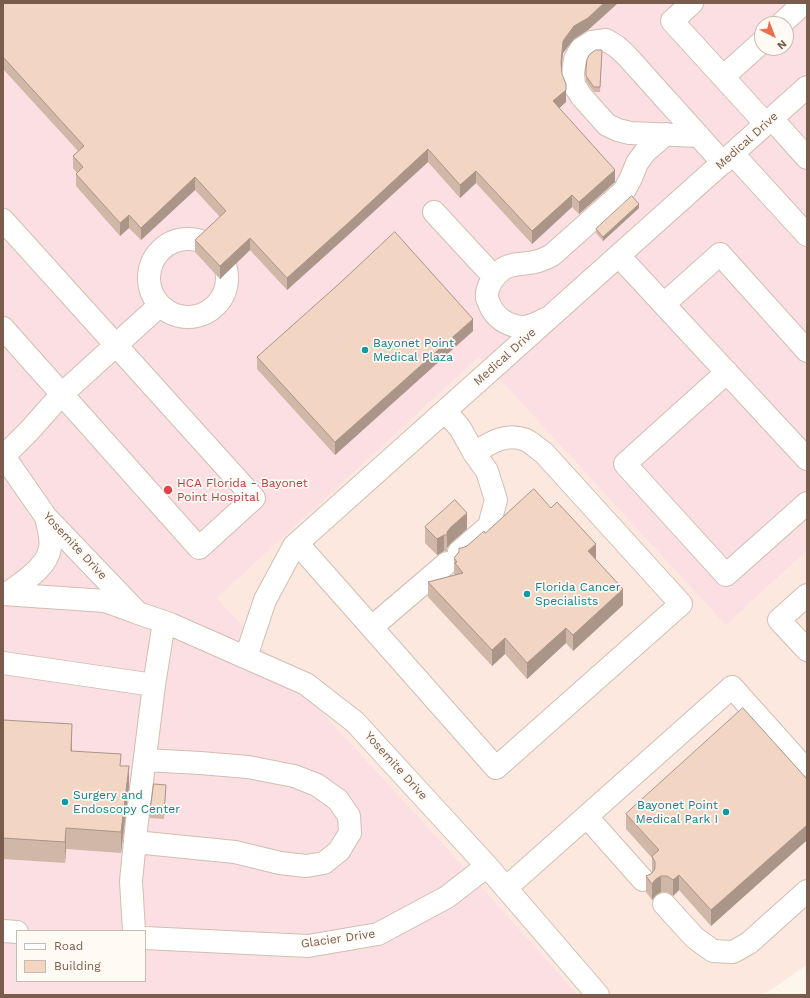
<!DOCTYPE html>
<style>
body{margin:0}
#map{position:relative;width:810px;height:998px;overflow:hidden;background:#fdf6ec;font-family:"Work Sans",sans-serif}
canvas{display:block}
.frame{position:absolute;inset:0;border:4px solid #7a5c4d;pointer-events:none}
.legend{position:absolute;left:16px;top:930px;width:130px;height:52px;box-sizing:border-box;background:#fffaf3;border:1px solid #cabbb1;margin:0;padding:5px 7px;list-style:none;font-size:12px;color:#7a5c4d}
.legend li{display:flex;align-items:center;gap:8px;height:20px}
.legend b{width:20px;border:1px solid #cabbb1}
.north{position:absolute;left:754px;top:16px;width:40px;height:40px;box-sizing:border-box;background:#fffaf3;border:1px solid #cabbb1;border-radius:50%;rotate:138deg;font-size:11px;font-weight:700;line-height:16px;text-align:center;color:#7a5c4d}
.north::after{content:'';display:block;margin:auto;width:14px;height:18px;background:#e76f51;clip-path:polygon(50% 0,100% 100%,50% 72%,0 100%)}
</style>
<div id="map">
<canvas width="810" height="998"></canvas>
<div class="frame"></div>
<ul class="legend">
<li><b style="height:5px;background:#fff"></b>Road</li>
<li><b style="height:11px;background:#f3d5c3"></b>Building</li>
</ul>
<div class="north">N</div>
</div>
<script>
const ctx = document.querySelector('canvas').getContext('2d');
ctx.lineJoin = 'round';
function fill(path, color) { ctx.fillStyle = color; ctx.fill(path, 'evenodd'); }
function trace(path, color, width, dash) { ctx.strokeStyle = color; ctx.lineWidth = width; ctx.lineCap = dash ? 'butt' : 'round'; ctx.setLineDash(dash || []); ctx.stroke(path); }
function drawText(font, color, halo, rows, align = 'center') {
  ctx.font = font + ' "Work Sans",sans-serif'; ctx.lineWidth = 3.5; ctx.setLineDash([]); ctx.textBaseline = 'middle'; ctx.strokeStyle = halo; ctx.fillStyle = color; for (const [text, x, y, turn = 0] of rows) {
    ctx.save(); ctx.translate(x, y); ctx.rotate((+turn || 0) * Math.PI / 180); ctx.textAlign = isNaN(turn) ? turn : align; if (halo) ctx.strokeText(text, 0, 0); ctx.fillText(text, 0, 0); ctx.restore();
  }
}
fill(new Path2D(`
 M479 357 588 475 746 607 807 551V965L769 991 761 995H578L437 837 217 598Z`), '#fde8e0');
fill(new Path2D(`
 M3 3H807V551L726 625 479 357 217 598 437 837 578 995H3ZM762 24H786V48H762ZM17 931H145V981H17Z`), '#fbdfe3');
const minor = new Path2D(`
 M692 3 672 21 766 124
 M781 24 804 3
 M723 77 762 42
 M772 119 807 158
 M699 136 630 133 618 130 607 125 582 97 574 85 573 73 575 59 581 49 592 42 606 40 616 46 626 55 723 163
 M733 154 807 235
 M434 212 494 277
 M3 220 254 498 199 548 3 328
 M149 278a39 39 0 1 1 78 0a39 39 0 1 1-78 0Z
 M619 256 807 459
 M664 304 720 254 807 351
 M545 319C538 323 529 327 522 327 507 326 494 317 489 303 489 303 487 298 487 298 486 287 494 275 503 269 510 264 521 264 529 263 538 262 545 259 552 255L624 191 631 178 637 163 646 151 666 134
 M727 372 625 464 726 575 807 503
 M3 455 46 517 138 613 170 624 306 684 355 722 487 866 598 995
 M4 456 29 431 62 394 159 306
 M297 543 496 768 681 604 544 453C538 449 532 443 526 440 506 432 490 443 474 453L460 428 445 411
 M459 552 489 526 496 500 487 471 474 453
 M3 594 105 601 135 612
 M7 594C21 583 47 568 50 548 52 538 48 527 46 517
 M807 595 779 620 807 650
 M372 627 447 563
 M246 657 265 600 294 546 807 87
 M3 663 154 685 164 622
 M587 817 643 880
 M135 842 235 852 280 863 306 866 324 863 339 851 350 833 349 816 338 800 317 785 294 776 248 767 200 763 145 760
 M506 888 732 687 807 771
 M664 904 695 938 713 951 733 952 749 943 807 891
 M3 931 17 932
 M134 931 131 881 137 821 154 685
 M145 938 308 946 378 934 447 897 487 866`);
trace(minor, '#d1beb0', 24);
trace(minor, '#fff', 22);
fill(new Path2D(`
 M3 3H618L588 30 574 39 563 53 561 69 566 96V102L559 108 615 182 579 214 572 207 532 244 476 183 460 198 428 162 346 237 287 290 250 250 220 279 195 252V240L220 217 195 190 141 240 129 228 120 236 76 186V174L77 173 73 168V156L78 151 3 69Z
 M602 50 600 92H594L586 81V69Z
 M639 208 603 241 596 233V229Z
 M473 331 335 455 257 369V357Z
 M425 527 467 529 451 543 447 548V551H444L437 555 425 543Z
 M485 533 596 560 623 605 573 651 566 643 527 679 505 654 492 666 428 597V582L455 575 454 574V558L462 548 467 546Z
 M806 613H807V630L806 629Z
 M3 720 72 745V751L121 766 129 787 121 853 66 849 65 863 3 859Z
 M807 779V843L806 841 711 926 679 890 673 896 667 892H661L656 895 652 900 646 892V876L651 874 652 872V858L626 829V814Z
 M166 789 164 819 150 818V814Z`), '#d1b7a8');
fill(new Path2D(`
 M604 3H618L588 30 574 39 563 53 561 74V62L563 41 574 26Z
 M566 84V102L553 114V101Z
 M428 149V162L346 237 287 290V278Z
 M615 170V182L579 214V202Z
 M476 171V183L460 198V185Z
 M195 177V190L141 240V228Z
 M572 195V207L532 244V231Z
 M639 204V208L603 241V237Z
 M129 215V228L120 236V223Z
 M250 238V250L220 279V266Z
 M473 319V331L335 455V442Z
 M467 513V529L451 543 447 548V551V532L451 527Z
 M444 535V551L437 555V539Z
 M596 544V560L588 551Z
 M623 589V605L573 651V635Z
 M566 628V643L527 679V663Z
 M505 638V654L492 666V650Z
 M72 724V745L71 772V751Z
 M129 766V787L121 853V832Z
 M806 826V841L711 926V910Z
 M66 828V849L65 863V842Z
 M679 875V890L673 896V880Z
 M661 876V892L656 895 652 900V884L656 879Z`), '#aa9588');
const building = new Path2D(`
 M3 3H604L588 18 574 26 563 41 561 62 562 74 566 84V90L553 101 615 170 579 202 572 195 532 231 476 171 460 185 428 149 346 225 287 278 250 238 220 266 195 240 226 211 195 177 141 228 129 215 120 223 76 174 83 167 73 156 84 146 3 57Z
 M596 50H602L600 87H594L586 76V69L587 59 590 54Z
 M632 196 639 204 603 237 596 229Z
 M395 232 473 319 335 442 257 357 340 283Z
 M534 489 551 508 557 502 596 544 588 551 623 589 573 635 566 628 527 663 505 638 492 650 428 582 463 573 455 563 457 562 454 558 459 552V548H462L467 546 484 531 485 533Z
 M455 500 467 513 451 527 447 532V535H444L437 539 425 527Z
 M743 708 807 779V827L806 826 711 910 679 875 673 880 667 876H661L656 879 652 884 646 876 651 874 655 869V862L652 856 659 850 626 814Z
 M3 720 72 724 71 751 121 754 120 766H129L121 832 66 828 65 842 3 838Z
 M154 784 166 785 164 814H150Z`);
fill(building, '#f3d5c3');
trace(building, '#aa9588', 1);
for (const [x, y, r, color] of [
 [365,350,4,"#0f9aa8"],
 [168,490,5,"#e0444e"],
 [527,594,4,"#0f9aa8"],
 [65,802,4,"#0f9aa8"],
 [726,812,4,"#0f9aa8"]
]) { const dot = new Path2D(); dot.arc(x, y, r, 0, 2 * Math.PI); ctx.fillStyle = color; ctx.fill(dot); trace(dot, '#fffaf3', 1.5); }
drawText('12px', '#7a5c4d', '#fffaf3', [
 ["Medical Drive",747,141,-42],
 ["Medical Drive",505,357,-42],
 ["Yosemite Drive",75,546,47],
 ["Yosemite Drive",396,766,48],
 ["Glacier Drive",338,939,-8]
]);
drawText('12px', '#0d838f', '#fffaf3', [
 ["Bayonet Point",373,343],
 ["Medical Plaza",373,357],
 ["Florida Cancer",535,587],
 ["Specialists",535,601],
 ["Surgery and",73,795],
 ["Endoscopy Center",73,809],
 ["Bayonet Point",718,805,"right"],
 ["Medical Park I",718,819,"right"]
], 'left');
drawText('12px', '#be3a42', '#fffaf3', [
 ["HCA Florida - Bayonet",177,483],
 ["Point Hospital",177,497]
], 'left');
</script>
